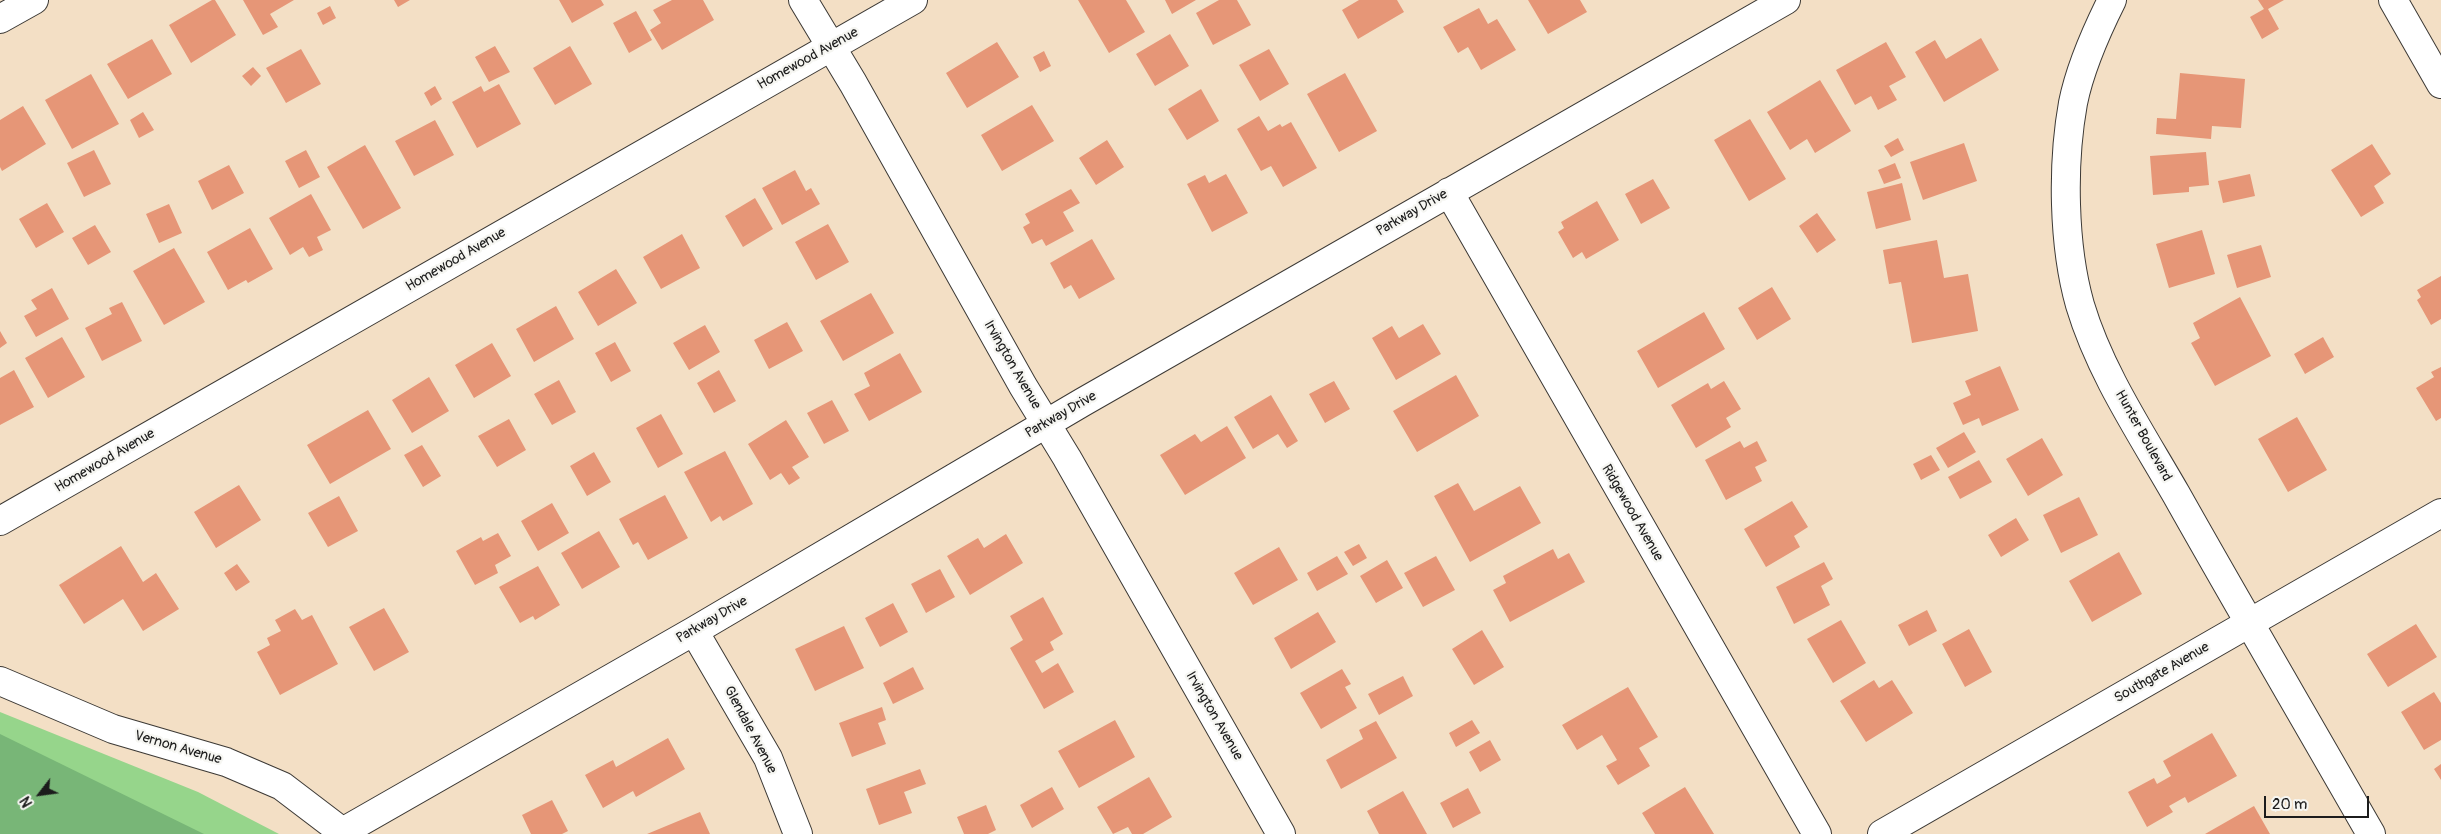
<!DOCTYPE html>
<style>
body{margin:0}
#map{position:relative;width:2441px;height:834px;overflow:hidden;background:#f3dfc5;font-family:Pangolin,sans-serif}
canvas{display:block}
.north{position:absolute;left:15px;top:769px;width:50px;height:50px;-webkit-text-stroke:4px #f6f6f2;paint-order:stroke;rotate:240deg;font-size:14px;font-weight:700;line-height:20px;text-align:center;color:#1c1c1c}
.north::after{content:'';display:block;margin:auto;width:18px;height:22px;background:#1c1c1c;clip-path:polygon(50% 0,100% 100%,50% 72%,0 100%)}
.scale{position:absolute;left:2264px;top:796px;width:105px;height:22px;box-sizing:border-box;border:2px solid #1c1c1c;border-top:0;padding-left:6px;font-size:15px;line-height:18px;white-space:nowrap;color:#1c1c1c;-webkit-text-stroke:4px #f6f6f2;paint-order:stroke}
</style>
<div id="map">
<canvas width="2441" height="834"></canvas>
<div class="north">N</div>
<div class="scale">20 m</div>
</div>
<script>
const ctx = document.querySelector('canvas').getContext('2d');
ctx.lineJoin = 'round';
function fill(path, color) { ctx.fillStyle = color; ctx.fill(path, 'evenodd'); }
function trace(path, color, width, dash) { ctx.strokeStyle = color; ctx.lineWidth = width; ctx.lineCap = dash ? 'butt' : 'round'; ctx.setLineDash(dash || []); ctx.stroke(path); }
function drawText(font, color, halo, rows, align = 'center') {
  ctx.font = font + ' Pangolin,sans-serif'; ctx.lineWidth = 4.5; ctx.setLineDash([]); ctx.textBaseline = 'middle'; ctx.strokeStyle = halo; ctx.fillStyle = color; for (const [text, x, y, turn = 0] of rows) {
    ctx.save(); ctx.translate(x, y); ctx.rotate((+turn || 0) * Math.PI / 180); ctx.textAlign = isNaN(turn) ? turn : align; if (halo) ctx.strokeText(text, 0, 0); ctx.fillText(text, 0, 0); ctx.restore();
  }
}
fill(new Path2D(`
 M0 712 198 792 279 834H0Z`), '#96d58b');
fill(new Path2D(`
 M0 734 204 834H0Z`), '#78b677');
fill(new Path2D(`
 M212 0H215L236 35 191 63 169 25Z
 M243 0H294L270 14 278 27 263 35Z
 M394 0H410L398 7Z
 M559 0H601L604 5 572 23Z
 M672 0H703L714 20 662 50 650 30 661 23 653 10Z
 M1078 0H1126L1145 32 1109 53Z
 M1165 0H1196L1172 14Z
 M1219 0H1237L1251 25 1213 45 1196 13Z
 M1359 0H1397L1404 12 1358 39 1342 10Z
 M1528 0H1580L1587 12 1548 34Z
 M2258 0H2284L2268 9 2279 29 2262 39 2250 17 2264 9Z
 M330 6 336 18 323 25 317 13Z
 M1479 8 1488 24 1497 19 1516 50 1481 70 1468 47 1458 53 1443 27Z
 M636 11 652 40 629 53 613 23Z
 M1170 34 1189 66 1155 86 1136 54Z
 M1981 38 1999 70 1944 102 1915 52 1935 40 1946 59Z
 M152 39 172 74 128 99 107 64Z
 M997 42 1019 77 967 108 946 73Z
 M1886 42 1906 77 1889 86 1897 100 1878 110 1871 96 1855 105 1836 70Z
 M495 46 510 72 489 82 475 57Z
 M570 46 592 84 555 105 533 68Z
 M301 49 321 84 286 103 266 68Z
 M1269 49 1289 84 1260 101 1239 65Z
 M1044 51 1051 66 1040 72 1033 57Z
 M253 67 261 76 251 86 242 76Z
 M1345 73 1377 131 1339 152 1307 94Z
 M2180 73 2245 79 2241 128 2212 126 2211 139 2156 134 2157 118 2176 119Z
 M91 74 119 124 72 149 45 100Z
 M1820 80 1851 131 1815 153 1807 139 1790 150 1767 112Z
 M499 84 521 124 477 148 452 102 481 86 484 92Z
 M435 86 442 99 431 106 424 93Z
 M1201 89 1219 121 1187 140 1168 109Z
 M1032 105 1054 141 1002 171 981 135Z
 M23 106 46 144 2 171 0 167V120Z
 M143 112 154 130 139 138 130 120Z
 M1259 116 1268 131 1280 124 1282 127 1291 122 1317 168 1283 187 1271 166 1261 171 1237 129Z
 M1750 119 1786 179 1749 201 1714 140Z
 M435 120 454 155 414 176 395 141Z
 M1898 138 1904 150 1891 157 1884 146Z
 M1107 140 1124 167 1096 185 1079 158Z
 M1964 143 1977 181 1923 200 1910 162Z
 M2372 144 2391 174 2374 186 2384 203 2361 217 2331 170Z
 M365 145 401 208 363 229 327 167Z
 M94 150 111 184 84 197 67 163Z
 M306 150 320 177 299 188 285 161Z
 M2206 152 2209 185 2189 187V192L2153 195 2150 156Z
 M1895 163 1901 178 1884 184 1878 170Z
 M229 165 244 193 212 210 198 181Z
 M795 170 806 191 811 188 820 204 782 225 762 188Z
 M1226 174 1248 213 1212 232 1187 184 1205 175 1209 183Z
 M2250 174 2255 196 2223 203 2218 181Z
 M1653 179 1670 208 1641 224 1625 194Z
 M1902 183 1911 220 1876 229 1867 192Z
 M1071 189 1080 203 1063 212 1074 231 1046 246 1042 239 1032 244 1023 227 1030 223 1025 214Z
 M311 194 331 230 317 237 323 250 309 257 303 247 290 255 269 218Z
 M755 198 773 229 743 247 725 216Z
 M1597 201 1619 240 1586 259 1582 252 1573 258 1558 232 1564 228 1561 222Z
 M47 203 64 232 36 248 19 219Z
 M169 204 182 233 159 243 146 214Z
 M1817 213 1836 240 1817 253 1799 226Z
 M828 224 849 262 816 280 795 242Z
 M95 225 111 252 88 265 72 238Z
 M250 228 273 269 248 283 246 280 228 290 207 252Z
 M2202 230 2215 274 2169 288 2156 244Z
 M682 234 700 268 661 289 643 257Z
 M1092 239 1115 279 1079 299 1071 285 1064 289 1050 263Z
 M1937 240 1944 278 1968 274 1978 331 1912 343 1901 282 1889 284 1883 250Z
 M2261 245 2271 277 2237 288 2227 255Z
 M174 248 205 302 164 325 133 271Z
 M616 269 637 303 598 326 578 292Z
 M2441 276V319L2431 325 2417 300 2421 297 2417 290Z
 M1772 287 1791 319 1757 340 1738 308Z
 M52 288 69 319 36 337 24 316 37 309 31 300Z
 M871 293 894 333 843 361 820 321Z
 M2240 297 2271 356 2215 386 2191 343 2200 338 2193 323Z
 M122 302 142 341 102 361 85 328 112 314 109 308Z
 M556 306 574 339 534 362 516 329Z
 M1704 312 1725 349 1658 388 1637 351Z
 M787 322 803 351 769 369 754 340Z
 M1423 324 1441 354 1396 380 1372 338 1392 326 1399 338Z
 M705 325 720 352 689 370 673 343Z
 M0 331 7 343 0 348Z
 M62 337 85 377 48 398 25 358Z
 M2323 337 2334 357 2305 374 2294 354Z
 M615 342 631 371 611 382 595 353Z
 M492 343 511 376 474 398 455 365Z
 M900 353 922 392 869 421 854 394 870 386 864 373Z
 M2000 366 2019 410 1982 426 1979 418 1963 425 1953 403 1971 395 1965 381Z
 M2441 367V418L2436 421 2416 388 2434 377 2431 372Z
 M14 370 34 407 0 425V378Z
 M719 370 736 401 714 413 697 383Z
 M1456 375 1479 416 1417 452 1393 411Z
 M429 377 449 411 412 433 392 400Z
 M559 380 576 412 552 425 534 394Z
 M1334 381 1350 409 1325 423 1309 394Z
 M1724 381 1741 409 1726 418 1731 427 1696 448 1671 405 1708 383 1711 389Z
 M1271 395 1298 441 1287 448 1278 434 1253 449 1234 417Z
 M832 400 849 431 824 444 807 413Z
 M368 410 391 449 330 484 307 445Z
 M661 414 683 454 658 468 636 428Z
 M2297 417 2327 470 2288 492 2258 439Z
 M509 419 526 450 497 467 478 436Z
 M786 420 809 457 792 467 800 478 789 485 781 473 770 480 748 444Z
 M1227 426 1246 458 1185 495 1160 455 1195 434 1201 442Z
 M1964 432 1976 452 1948 468 1936 448Z
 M2042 438 2063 475 2028 496 2006 459Z
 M1740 441 1744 448 1757 441 1767 461 1755 467 1762 481 1726 500 1705 460Z
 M422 445 441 476 423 487 404 455Z
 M725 451 753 504 723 521 720 516 711 522 684 472Z
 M594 452 611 482 587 496 570 466Z
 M1931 455 1940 470 1921 480 1913 464Z
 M1979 460 1992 482 1960 499 1948 477Z
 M1458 483 1474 511 1520 486 1541 523 1470 562 1434 496Z
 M239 485 261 520 216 548 194 512Z
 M665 495 688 538 648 560 638 542 633 545 619 519Z
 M339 496 358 531 328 547 308 513Z
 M2079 497 2098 535 2061 553 2043 515Z
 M1792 501 1808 527 1794 536 1800 547 1766 567 1744 529Z
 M552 503 569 533 538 551 521 521Z
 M2016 518 2029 540 2001 557 1988 535Z
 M599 531 620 567 582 589 561 553Z
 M498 533 511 556 495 565 498 573 475 585 456 551 481 537 483 541Z
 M1006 534 1023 563 970 595 947 556 978 538 984 548Z
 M1359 544 1367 558 1353 566 1344 552Z
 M121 546 143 582 156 573 179 609 143 631 123 599 84 624 59 585Z
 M1279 547 1298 580 1253 605 1234 573Z
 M1553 549 1558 559 1569 553 1585 582 1510 622 1493 590 1506 583 1503 576Z
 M2119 552 2142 594 2092 622 2069 581Z
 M1337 556 1348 574 1317 591 1307 573Z
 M1436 556 1455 590 1423 607 1404 573Z
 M1387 560 1403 588 1376 603 1360 576Z
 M1824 562 1833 579 1821 586 1830 605 1794 624 1776 587Z
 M237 564 250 582 236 591 224 573Z
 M538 566 560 605 535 620 533 616 520 623 499 587Z
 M940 569 955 597 926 613 911 584Z
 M1043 597 1063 634 1050 642 1054 650 1035 661 1042 673 1058 663 1074 692 1044 709 1010 648 1023 640 1010 616Z
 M893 603 908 632 880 647 865 618Z
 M384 608 409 652 374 671 349 627Z
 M295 609 302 620 312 615 338 664 280 695 257 652 270 645 267 638 281 631 275 620Z
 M1927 610 1937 631 1909 646 1898 625Z
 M1318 612 1336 642 1291 669 1274 638Z
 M1841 620 1866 663 1833 683 1807 639Z
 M2416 624 2437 657 2388 687 2367 654Z
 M844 626 864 668 815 691 795 649Z
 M1969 629 1992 672 1965 687 1942 644Z
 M1482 630 1504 667 1474 685 1452 649Z
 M913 667 924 689 893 704 883 683Z
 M1342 669 1351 684 1345 687 1357 708 1321 729 1300 693Z
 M1403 676 1413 696 1379 715 1368 694Z
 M1874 680 1879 688 1892 680 1913 713 1866 742 1840 701Z
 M1628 687 1658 737 1639 748 1650 766 1618 785 1606 766 1617 760 1602 735 1577 750 1562 725Z
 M2434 692 2441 703V740L2424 750 2401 712Z
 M882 707 886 720 878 723 886 744 852 757 839 723Z
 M1115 720 1135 757 1079 788 1058 751Z
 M1472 720 1480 733 1456 747 1449 733Z
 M1376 721 1397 758 1341 789 1326 760 1363 739 1359 730Z
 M2212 733 2237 776 2188 803 2185 797 2169 806 2173 812 2147 827 2128 792 2154 778 2157 784 2171 776 2163 761Z
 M668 738 685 769 636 797 633 791 603 808 585 775 613 760 616 767Z
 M1490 740 1501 760 1480 772 1469 752Z
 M2441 764V780L2434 769Z
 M920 769 926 784 904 792 912 813 879 825 866 789Z
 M1149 777 1172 817 1143 834H1132L1128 827 1113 834 1097 807Z
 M1052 787 1064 809 1032 828 1020 805Z
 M1685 787 1714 834H1655L1642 813Z
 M1468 788 1481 813 1453 828 1440 803Z
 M1403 791 1427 834H1379L1367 811Z
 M552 800 568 831 562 834H531L522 815Z
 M986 805 996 830 988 834H964L957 817Z
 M2254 806 2270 834H2205Z
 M700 812 710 834H647Z`), '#e69677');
const minor = new Path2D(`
 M803 0 853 83 1023 386 1067 458 1281 834
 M2112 0C2096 32 2080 68 2073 103 2062 164 2063 245 2080 305 2100 372 2141 433 2176 494 2240 608 2306 720 2371 834
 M2393 0 2441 84
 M0 19 34 0
 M1449 192 1817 834
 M0 521 913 0
 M694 631 768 758 798 834
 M0 681 113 729 226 762 282 786 345 834
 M339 834 694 631 1083 402 1786 0
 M1882 834 2441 513`);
trace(minor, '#3c3935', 30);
trace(minor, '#fff', 28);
drawText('14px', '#1c1c1c', '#f6f6f2', [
 ["Homewood Avenue",808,59,-29],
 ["Parkway Drive",1412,213,-30],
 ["Homewood Avenue",456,260,-30],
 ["Irvington Avenue",1012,365,60],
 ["Parkway Drive",1061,415,-30],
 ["Hunter Boulevard",2143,436,61],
 ["Homewood Avenue",105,461,-30],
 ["Ridgewood Avenue",1632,513,60],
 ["Parkway Drive",712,620,-30],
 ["Southgate Avenue",2162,673,-30],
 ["Irvington Avenue",1214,716,60],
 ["Glendale Avenue",750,730,62],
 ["Vernon Avenue",178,748,16]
]);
</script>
